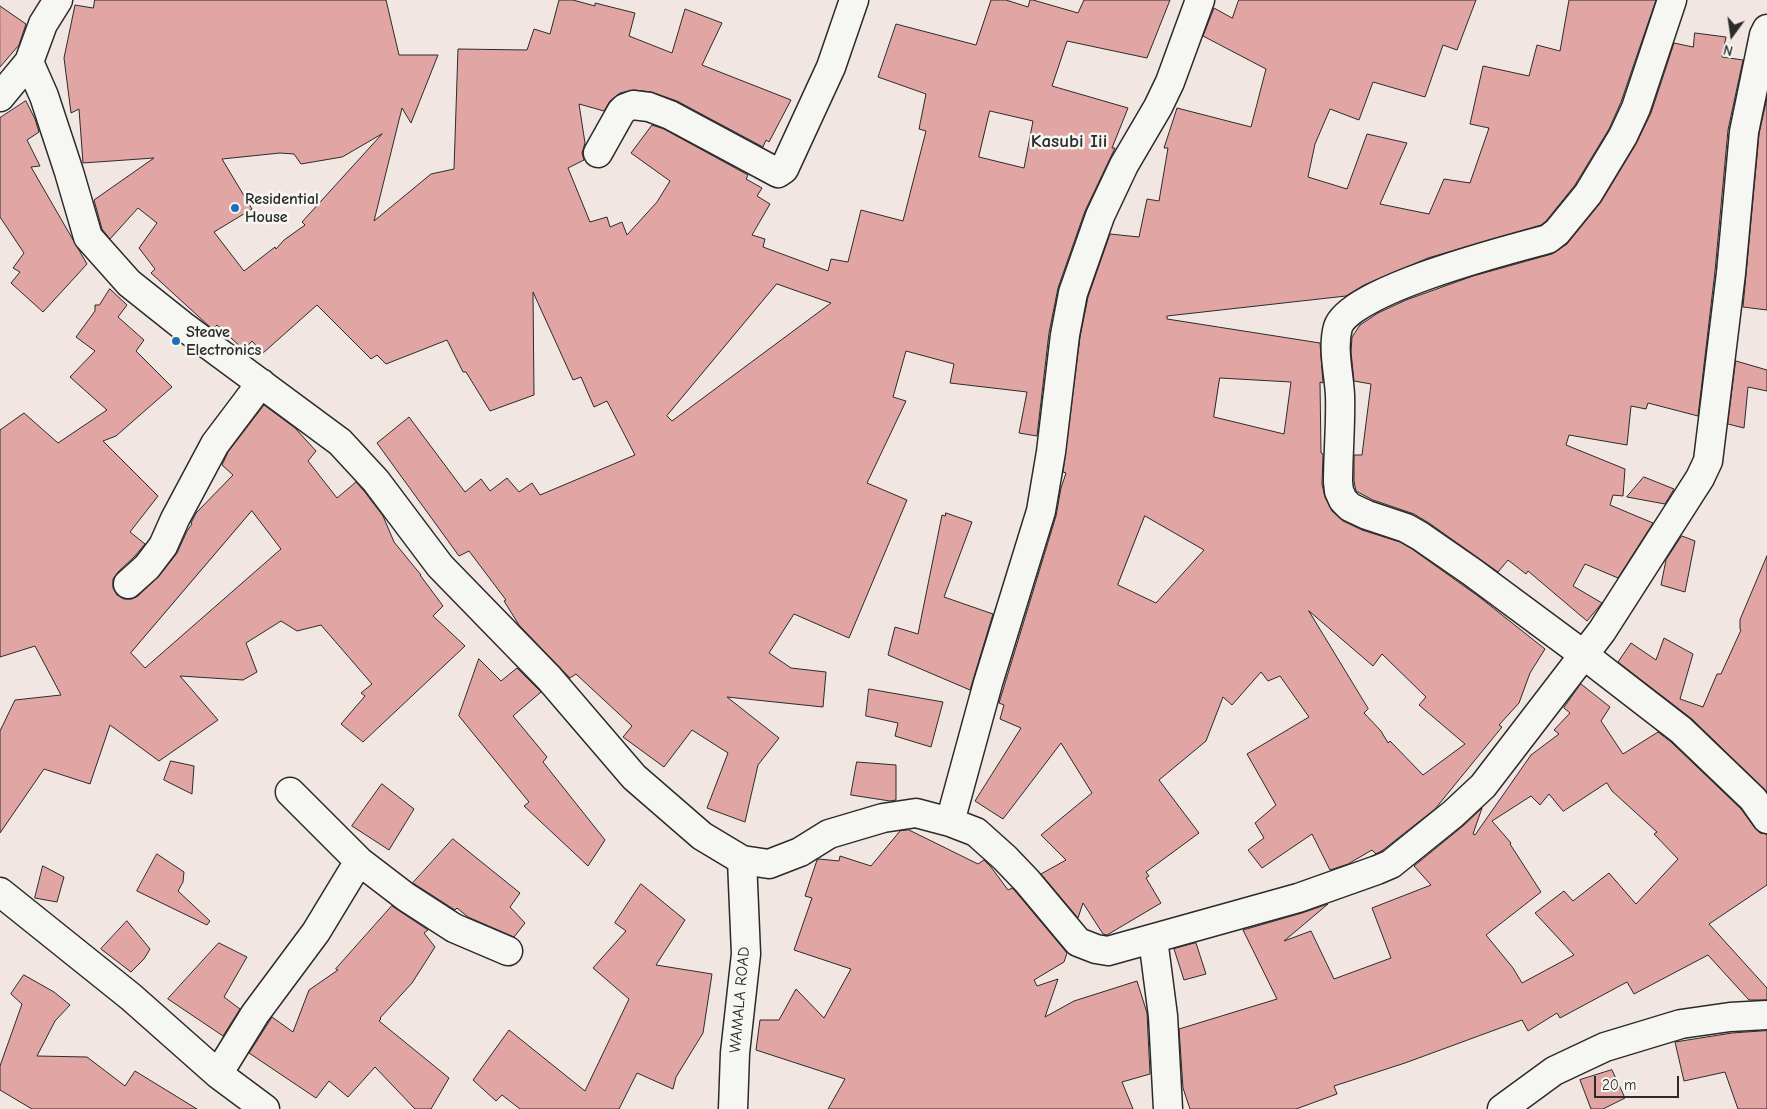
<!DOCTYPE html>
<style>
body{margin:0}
#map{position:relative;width:1767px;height:1109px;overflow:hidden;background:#f2e6e2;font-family:"Comic Neue",sans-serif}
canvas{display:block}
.north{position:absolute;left:1707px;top:10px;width:50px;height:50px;-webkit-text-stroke:4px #f6f6f2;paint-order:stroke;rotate:194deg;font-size:14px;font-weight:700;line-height:20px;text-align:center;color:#2b2b2b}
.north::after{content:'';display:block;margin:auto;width:18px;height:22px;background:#2b2b2b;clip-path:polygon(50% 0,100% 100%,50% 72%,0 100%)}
.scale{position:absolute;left:1594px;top:1076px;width:85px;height:22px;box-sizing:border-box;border:2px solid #2b2b2b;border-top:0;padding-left:6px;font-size:15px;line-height:18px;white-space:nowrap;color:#2b2b2b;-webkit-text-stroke:4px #f6f6f2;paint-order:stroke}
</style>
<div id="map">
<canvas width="1767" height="1109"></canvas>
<div class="north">N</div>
<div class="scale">20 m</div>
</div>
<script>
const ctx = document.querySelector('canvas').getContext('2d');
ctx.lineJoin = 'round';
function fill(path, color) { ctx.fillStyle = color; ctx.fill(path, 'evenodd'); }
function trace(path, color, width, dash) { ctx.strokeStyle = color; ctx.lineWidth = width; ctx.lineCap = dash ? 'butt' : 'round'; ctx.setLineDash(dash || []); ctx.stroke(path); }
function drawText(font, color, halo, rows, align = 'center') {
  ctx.font = font + ' "Comic Neue",sans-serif'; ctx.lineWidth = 5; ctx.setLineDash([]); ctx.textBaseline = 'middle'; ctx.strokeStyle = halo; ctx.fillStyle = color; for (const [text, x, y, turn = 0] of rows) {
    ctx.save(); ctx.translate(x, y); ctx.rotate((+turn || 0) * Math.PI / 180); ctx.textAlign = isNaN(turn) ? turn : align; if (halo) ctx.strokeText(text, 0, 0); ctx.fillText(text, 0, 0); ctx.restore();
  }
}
const building = new Path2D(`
 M95 0H386L399 55H438L411 123 402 108 374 221 431 174 454 169 458 49 527 50 534 29 550 34 559 0H573L595 6V3L635 13 629 36 672 53 685 9 722 23 702 65 791 100 769 142 766 140 763 147 677 101 651 92 634 90 620 93 610 101 604 111 579 104 585 143 582 153 584 160 568 168 590 222 607 217 610 227 622 222 627 235 657 202 670 181 631 153 652 125 664 129 748 175 746 179 762 188 757 196 770 204 752 235 765 239 763 247 828 271 831 259 848 262 861 210 903 221 926 131 919 129 926 94 878 77 896 24 976 45 991 0H1006L1028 7 1030 0H1033L1078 13 1084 0H1170L1147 58 1067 41 1052 86 1128 108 1112 148H1115L1085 211 1058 288 1049 333 1037 436 1019 433 1027 392 950 383 954 364 906 351 893 397 906 401 867 483 907 500 849 638 794 614 769 653 791 668 826 672 823 707 727 697 779 738 758 765 745 822 707 808 728 753 692 730 664 767 623 737 632 726 576 674 570 678 519 625 504 601 506 600 469 551 459 556 377 443 409 417 465 492 481 479 490 491 507 478 519 492 532 483 540 495 635 455 607 401 594 407 581 377 573 380 533 292 534 395 490 411 466 372H463L447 340 386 364 377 355 371 359 317 305 263 353 252 341 244 350 217 325 213 329 210 327 151 273 155 269 139 248 157 223 138 208 110 239 102 229 94 200 154 158 83 163 79 109 71 113 64 58 75 5 93 8ZM990 111 1033 121 1024 168 979 157ZM382 134 302 222 305 225 284 240 276 249 275 247 244 271 214 232 252 209 222 159 280 153 294 154 301 164 342 157ZM777 284 831 303 672 421 667 416Z
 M1239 0H1476L1457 50 1443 45 1425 97 1373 82 1359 120 1330 109 1315 144 1308 177 1347 189 1367 134 1407 143 1380 204 1429 214 1444 179 1470 183 1489 128 1470 124 1483 66 1529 76 1537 45 1560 51 1569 0H1656L1621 102 1609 129 1575 185 1546 221 1541 225 1428 258 1364 285 1346 296 1167 316V319L1320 343 1323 383 1320 382 1321 453 1323 454 1322 484 1325 497 1332 511 1343 521 1362 530 1400 542 1412 549 1478 596 1545 649 1530 673 1519 703 1499 725 1502 727 1435 809 1383 850 1376 854 1372 850 1348 864 1330 870 1312 834 1262 868 1248 850 1264 838 1255 823 1276 805 1247 754 1309 717 1280 676 1268 681 1261 672 1232 705 1223 697 1206 741 1159 780 1199 833 1146 872 1149 876 1146 878 1161 903 1107 935 1103 934 1083 903 1078 918 1041 874 1066 860 1041 835 1092 793 1061 743 1003 819 975 801 1021 728 1000 719 1004 705 999 703 1056 516 1061 488 1066 473 1063 472 1080 337 1088 297 1110 234 1139 237 1147 199 1159 201 1168 148H1164L1177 108 1251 127 1266 69 1203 36 1214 8 1232 18ZM1220 378 1291 382 1284 434 1214 417ZM1145 516 1204 550 1156 603 1118 585ZM1309 611 1373 666 1382 654 1426 697 1419 705 1465 744 1423 775 1390 741 1388 743 1381 731 1364 713 1368 709Z
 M0 6 26 24 19 45 0 67Z
 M1695 33 1726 37 1722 57 1743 60 1728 130 1715 271 1698 416 1648 403 1646 409 1631 406 1627 445 1569 435 1566 445 1625 469 1623 496 1613 495 1610 505 1653 523 1618 578 1585 564 1573 586 1602 603 1587 621 1528 571 1526 574 1508 560 1498 572 1429 523 1414 514 1373 500 1356 491 1354 481V455H1362L1371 384 1354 381 1351 352 1352 337 1360 325 1378 313 1406 300 1473 276 1552 254 1567 244 1601 202 1636 144 1651 113 1674 43 1693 47Z
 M1767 98V310L1743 307 1759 134Z
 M26 101 35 119 39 132 27 140 40 166 31 167 87 264 43 312 11 283 20 272 13 268 24 253 0 217V118Z
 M110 289 127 305 118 317 144 340 136 351 172 387 116 436 103 441 158 496 130 532 145 544 135 556 118 572 113 579V588L117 595 124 599H132L138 596 159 576 177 553 187 531 192 524 191 523 196 513 233 475 222 465 228 452 264 405 295 428 316 451 308 461 337 498 356 482 364 491 383 516 394 542 421 575H420L443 606 433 616 465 646 363 742 341 724 365 696 361 693 372 684 321 625 297 631 281 621 246 643 257 672 243 680 180 676 218 720 159 761 110 725 90 784 44 769 0 833V731L15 700 61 695 35 646 0 657V430L24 413 58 443 107 410 70 377 95 351 76 337 95 311V305H99ZM252 511 281 549 145 668 131 653Z
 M1736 361 1767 370V391L1748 387 1744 428 1728 424Z
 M1644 477 1674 489 1665 504 1627 497Z
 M946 513 972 522 944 597 993 614 970 690 888 655 895 627 918 634 942 515 945 516Z
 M1682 536 1695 541 1685 592 1661 585 1666 560Z
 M1767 556V792L1692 719 1618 662 1631 643 1656 660 1664 638 1693 654 1680 699 1703 707 1717 674H1721L1741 630 1740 629V620Z
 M479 659 501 681 517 668 541 692 513 716 547 757 543 762 605 840 588 866 524 806 529 802 459 716Z
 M1581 684 1610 707 1601 721 1623 754 1658 732 1671 742 1741 809 1755 828 1760 833 1767 834V885L1709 924 1767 988V1000H1749L1708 955 1634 994 1627 982 1560 1018 1557 1013 1528 1031 1522 1020 1405 1063 1334 1086 1337 1094 1296 1109H1190L1183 1088 1179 1029 1277 999 1243 930 1302 913 1328 904 1284 941 1311 931 1334 979 1391 958 1372 908 1431 885 1414 866 1463 826 1482 808 1473 834 1475 835 1531 755 1559 734 1554 730 1570 713 1564 708ZM1607 783 1612 791 1657 832 1654 834 1678 859 1636 904 1609 873 1573 901 1564 891 1535 913 1574 955 1522 983 1513 968 1486 935 1541 892 1510 844 1511 843 1492 821 1531 796 1540 805 1549 794 1563 811Z
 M869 689 943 702 931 747 895 736 898 723 866 716Z
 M171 761 194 766 192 794 164 780Z
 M857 762 896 765V800L890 801 851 795Z
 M382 784 414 809 389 850 352 826Z
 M909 830 978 864 984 860 991 867 1008 890 1012 888 1015 891 1067 953 1064 962 1034 980 1037 986 1058 979 1045 1017 1074 1001 1137 981 1147 1013 1150 1074 1122 1082 1133 1109H828L845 1079 756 1050 760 1020H779L796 989 824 1018 851 969 794 950 812 898 805 896 817 860 819 859 839 861 840 856 871 866 900 831Z
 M453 839 520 893 510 907 525 923 514 937 468 917 457 908 455 910 413 883Z
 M157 854 184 872 183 882 178 891 210 921 207 925 137 891Z
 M43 866 64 877 57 902 35 898Z
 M641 884 685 920 656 965 712 974 703 1033 676 1077 673 1089 637 1073 619 1109H520L502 1095 496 1101 473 1080 509 1030 585 1091 629 999 593 968 626 931 615 923Z
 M392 906 428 930 424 933 435 947 412 983 380 1018 381 1019 379 1021 449 1078 431 1109H415L375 1067 348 1097 329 1081 316 1098 249 1053 272 1017 293 1032 309 990 338 970 336 969Z
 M127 921 150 949 144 959 131 972 101 949Z
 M219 943 247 957 224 997 240 1009 223 1036 168 999Z
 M1196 943 1206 974 1184 980 1174 949Z
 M24 975 54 992 70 1005 55 1021 37 1056 87 1057 125 1086 135 1071 197 1109H32L0 1090V1066L22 1004 11 994Z
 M1767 1031V1109H1738L1725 1072 1684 1081 1675 1042 1732 1033Z
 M1612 1070 1625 1098 1603 1109H1591L1580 1080Z`);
fill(building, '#e1a6a3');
trace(building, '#2b2b2b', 1);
const minor = new Path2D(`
 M1672 0 1636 108 1623 136 1588 194 1557 232 1548 239C1510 249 1350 290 1338 327 1332 348 1339 374 1340 395 1341 424 1338 454 1338 482L1339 491 1343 500 1350 507 1367 515 1406 528 1420 536 1472 572 1584 655 1681 730 1753 799 1767 819
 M29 62 44 96 69 172 88 237 129 283 183 326 340 442 376 481 440 566 549 678 634 777 702 836 742 860 769 864 800 852 829 834 883 818 916 813 950 822 976 832 1005 858 1027 881 1078 942 1096 949 1108 951 1298 898 1377 870 1391 864 1453 814 1483 786 1602 631 1700 478 1708 461 1731 273 1744 132 1764 35 1767 29
 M0 97 29 62 43 24 58 0
 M598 153 621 112 625 108 633 105 649 107 670 115 778 173 784 169 831 67 854 0
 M128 584 147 567 163 546 175 519 215 444 261 383
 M290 792 359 861 406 897 454 928 508 951
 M950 822 988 683 1041 511 1051 452 1065 335 1073 293 1100 216 1124 165 1158 107 1170 82 1200 0
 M0 892 131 997 218 1074 265 1109
 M1153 939 1163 1016 1168 1109
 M218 1074 255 1014 316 932 359 861
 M733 1109 735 1053 746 954 742 860
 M1502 1109 1554 1071 1605 1047 1681 1024 1730 1017 1767 1015`);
trace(minor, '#2b2b2b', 31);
trace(minor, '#f6f6f2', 28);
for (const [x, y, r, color] of [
 [235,208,5,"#1f6fb2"],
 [176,341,5,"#1f6fb2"]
]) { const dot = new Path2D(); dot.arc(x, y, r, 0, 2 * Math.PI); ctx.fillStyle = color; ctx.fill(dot); trace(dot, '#f6f6f2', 2); }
drawText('bold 16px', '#2b2b2b', '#f6f6f2', [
 ["Residential",245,199],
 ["House",245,217],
 ["Steave",186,332],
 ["Electronics",186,350]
], 'left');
drawText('16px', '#2b2b2b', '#f6f6f2', [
 ["WAMALA ROAD",740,1000,-85]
]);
drawText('bold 19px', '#2b2b2b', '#f6f6f2', [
 ["Kasubi Iii",1069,142]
]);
</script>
